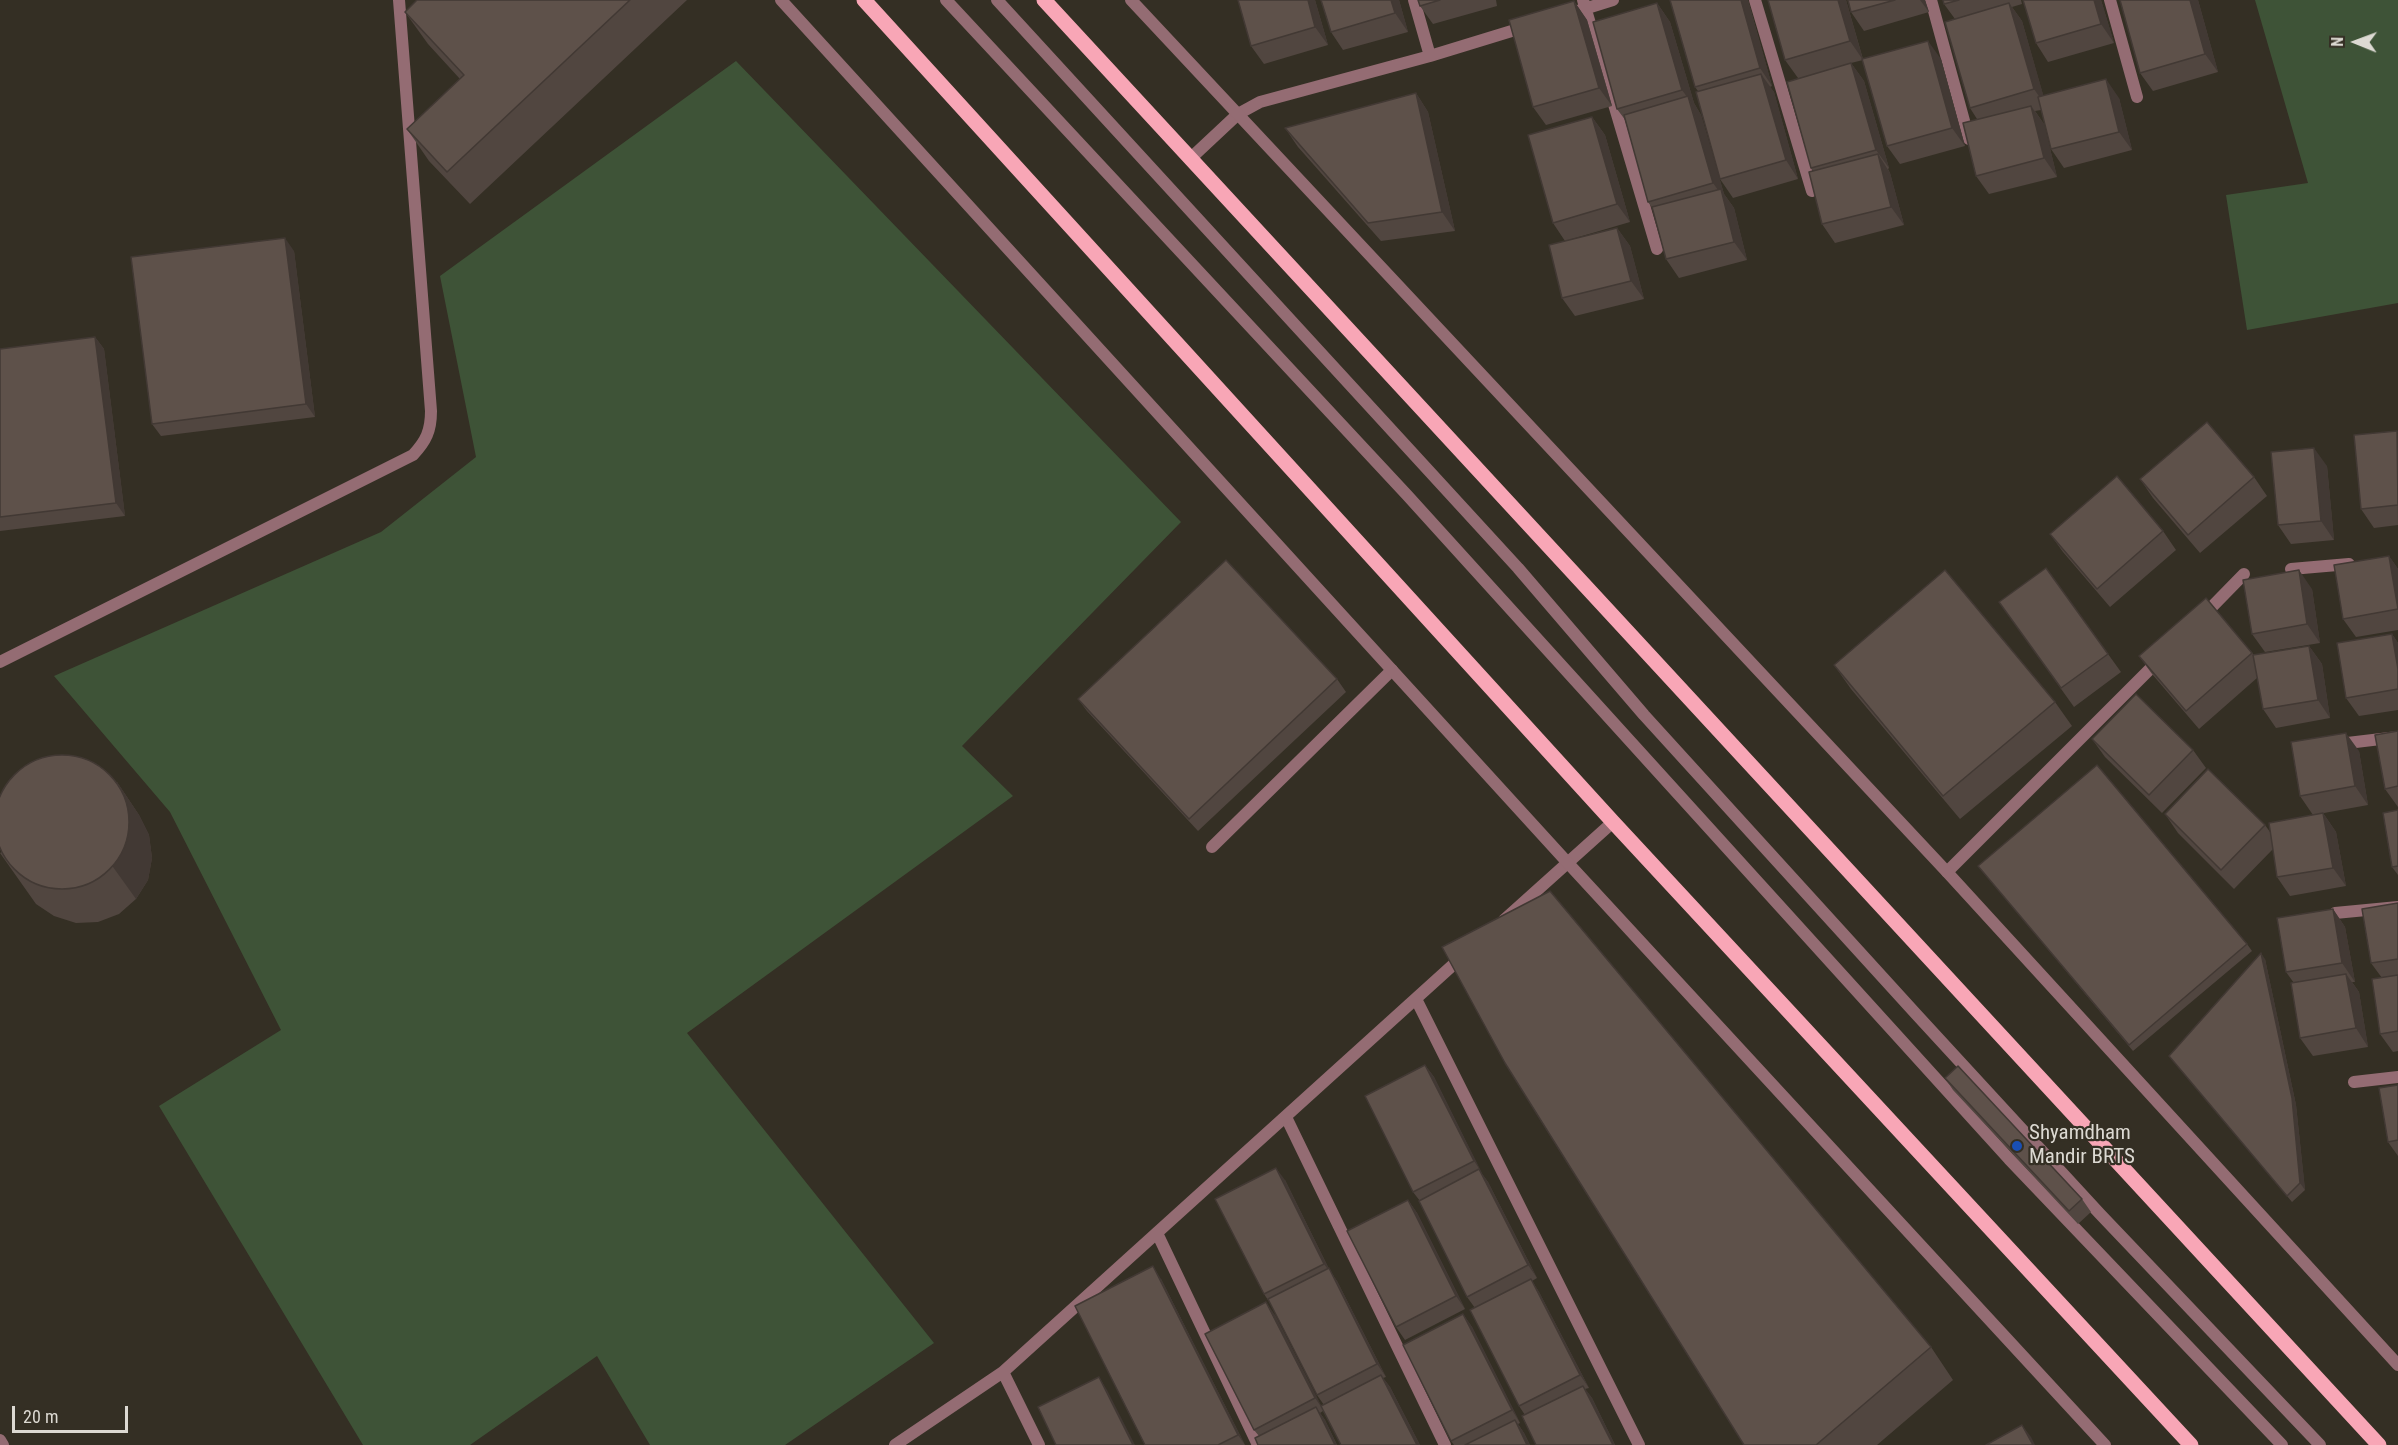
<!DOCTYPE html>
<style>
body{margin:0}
#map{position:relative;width:2398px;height:1445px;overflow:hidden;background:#342f24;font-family:"Roboto Condensed",sans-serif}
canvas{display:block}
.north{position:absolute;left:2326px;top:12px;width:60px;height:60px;-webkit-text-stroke:4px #342f24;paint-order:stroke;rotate:271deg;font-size:16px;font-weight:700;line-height:24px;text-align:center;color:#dcd9d2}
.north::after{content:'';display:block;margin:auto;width:21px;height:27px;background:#dcd9d2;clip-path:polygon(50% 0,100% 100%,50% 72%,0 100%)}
.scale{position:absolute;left:12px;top:1406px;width:116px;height:27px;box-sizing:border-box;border:3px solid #dcd9d2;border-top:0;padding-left:8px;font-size:18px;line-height:21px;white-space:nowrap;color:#dcd9d2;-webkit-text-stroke:4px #342f24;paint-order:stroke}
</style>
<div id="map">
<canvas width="2398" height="1445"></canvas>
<div class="north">N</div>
<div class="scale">20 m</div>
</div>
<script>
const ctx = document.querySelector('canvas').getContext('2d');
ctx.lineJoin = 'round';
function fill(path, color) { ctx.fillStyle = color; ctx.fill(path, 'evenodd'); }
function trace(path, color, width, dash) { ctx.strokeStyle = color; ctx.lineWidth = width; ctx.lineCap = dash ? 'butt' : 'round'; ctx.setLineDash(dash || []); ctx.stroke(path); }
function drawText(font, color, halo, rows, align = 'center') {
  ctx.font = font + ' "Roboto Condensed",sans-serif'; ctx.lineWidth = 4.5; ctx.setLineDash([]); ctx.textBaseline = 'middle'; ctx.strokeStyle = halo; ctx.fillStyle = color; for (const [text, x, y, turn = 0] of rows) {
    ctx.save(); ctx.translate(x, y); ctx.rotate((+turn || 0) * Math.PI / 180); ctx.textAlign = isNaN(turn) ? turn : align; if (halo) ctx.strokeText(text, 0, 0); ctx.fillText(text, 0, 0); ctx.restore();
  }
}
fill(new Path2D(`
 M2255 0H2398V303L2247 330 2226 195 2308 183Z
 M736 61 1181 522 962 746 1013 796 687 1033 934 1343 785 1445H650L597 1356 470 1445H363L159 1106 281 1030 170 812 54 676 381 532 476 457 440 276Z`), '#3e5337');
trace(new Path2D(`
 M946 0 1407 495 2009 1159 2282 1445
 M997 0 1518 568 1644 715 1916 1014 2100 1214 2320 1445
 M0 662 413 455C426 441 431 431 431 411L399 0
 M1212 847 1392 670`), '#946c73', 12);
trace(new Path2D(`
 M1414 0 1430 56
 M1583 0 1657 249
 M1755 0 1812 191
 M1931 0 1969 139
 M2110 0 2137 97
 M1565 15 1613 0
 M1191 158 1238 114 1260 102 1430 56 1528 26
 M2291 569 2349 564
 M2201 618 2244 574
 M2339 744 2398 737
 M1947 872 2159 660
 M2335 913 2398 907
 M1504 920 1613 822
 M1416 999 1639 1445
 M2354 1082 2398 1077
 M1286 1117 1445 1445
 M1157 1233 1258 1445
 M1003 1372 1039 1445
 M895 1445 1003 1372 1464 955`), '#946c73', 12);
trace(new Path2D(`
 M781 0 1567 862 2105 1445
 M1131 0 1947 872 2398 1365
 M0 1440 3 1445`), '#946c73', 12);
trace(new Path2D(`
 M864 0 1613 822 2191 1445
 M1044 0 2379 1445`), '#f8a6b6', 15);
fill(new Path2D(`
 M417 0H687L470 204 429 161 407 129 460 79 428 44 405 12Z
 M1315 0 1328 45 1264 64 1251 46Z
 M1399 0 1408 32 1343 50 1331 32Z
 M1418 0H1496L1497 6 1433 24 1420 6Z
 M1748 0 1772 86 1770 87 1774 92 1798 179 1733 198 1720 179 1698 91 1695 87Z
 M1846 0 1863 59H1941L1965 146 1900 164 1887 146 1863 60 1851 63 1864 81 1889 168 1888 169 1890 173 1904 225 1835 243 1822 224 1813 171 1811 168 1798 78 1785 60Z
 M1848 0H1925L1929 12 1864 31 1851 12Z
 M1943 0H2021L2022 4 2012 7 2022 21 2043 95 2119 98 2132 150 2064 168 2051 149 2041 110 2035 111 2044 124 2057 177 1989 194 1976 176 1977 119 1970 108 1955 19 1944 4Z
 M2023 0H2101L2114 43 2048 62 2036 43Z
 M2198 0 2218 72 2153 91 2140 73Z
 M1574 1 1587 20 1612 106 1546 125 1533 107Z
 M1657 3 1670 22 1694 103 1701 115 1724 194 1734 208 1747 260 1679 278 1666 259 1653 209 1648 202 1626 121 1617 109Z
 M1416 93 1428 112 1455 231 1381 241 1298 147 1285 128Z
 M1592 117 1605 135 1630 222 1572 239 1617 228 1630 246 1644 299 1575 316 1562 298 1565 241 1553 223Z
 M294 251 315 417 161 436 152 424Z
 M95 337 104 349 125 516 0 531V349Z
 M2397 431 2398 525 2374 528 2361 509Z
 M2327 466 2334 540 2291 544 2278 525Z
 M2254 477 2267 496 2200 553 2153 498 2140 479Z
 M2163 531 2176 550 2110 607 2063 552 2050 534Z
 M2389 556 2398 569V630L2356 637 2343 619Z
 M2046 568 2121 672 2074 707 1999 602Z
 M2312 589 2320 643 2265 652 2252 634Z
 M2206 598 2254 655 2309 646 2322 664 2330 718 2276 728 2263 709 2257 678 2199 729 2152 674 2139 656Z
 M2392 634 2398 643V710L2359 716 2346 698Z
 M1834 665 2055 702 2072 726 1960 819 1851 689Z
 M1337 679 1346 692 1198 831 1087 711 1078 699Z
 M2398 731V807L2385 789Z
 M2092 739 2193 750 2206 768 2162 813 2105 757Z
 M2359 751 2368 805 2313 815 2300 796Z
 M117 782 139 815 149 835 152 858 148 880 136 899 119 914 98 922 76 923 54 916 36 904 0 853Z
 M2398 810V875L2392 867Z
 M2323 813 2336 832 2346 886 2290 896 2277 877 2273 849 2234 889 2178 833 2165 814 2265 825 2270 832Z
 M1978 866 2247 944 2252 951 2133 1051Z
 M2398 903V1051L2393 1052 2380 1034 2382 978 2371 963Z
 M2333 909 2345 927 2355 982H2352L2359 992 2368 1047 2313 1056 2300 1038 2294 983 2286 972Z
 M2265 959 2296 1105 2305 1190 2292 1202 2169 1056Z
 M1425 1065 1434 1077 1482 1174 1488 1182 1537 1278 1532 1281 1539 1292 1589 1388 1585 1389 1592 1398 1615 1445H1536L1525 1415 1519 1406 1475 1308 1467 1297 1420 1201 1413 1192Z
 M1945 1078 2082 1199 2091 1212 2078 1224 1953 1090Z
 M2398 1085V1156L2388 1142Z
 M1285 1180 1329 1269 1337 1281 1386 1377 1383 1378 1390 1387 1420 1445H1341L1323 1411 1320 1413 1325 1420 1337 1445H1258L1259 1436 1254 1430 1275 1315 1321 1406 1324 1405 1317 1395 1272 1306 1264 1294Z
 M1408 1200 1417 1213 1465 1309 1405 1340 1396 1327Z
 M1161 1279 1245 1445H1145Z
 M1463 1314 1472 1327 1520 1423 1518 1424 1524 1433 1530 1445H1454L1451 1441Z
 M1931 1347 1953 1380 1877 1445H1744Z`), '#514640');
fill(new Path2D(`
 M1308 0H1315L1328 45 1315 27Z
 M1391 0H1399L1408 32 1395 13Z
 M1741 0H1748L1772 86 1760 68Z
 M1838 0H1846L1863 60 1850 41Z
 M1920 0H1925L1929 12Z
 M2094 0H2101L2114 43 2101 24Z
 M2190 0H2198L2218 72 2205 54Z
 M1574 1 1587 20 1612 106 1599 88Z
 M1657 3 1670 22 1694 103 1701 115 1724 194 1734 208 1747 260 1734 242 1723 197 1713 183 1690 101 1682 90Z
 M2009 3 2022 21 2047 108 2034 89Z
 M1928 41 1941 59 1965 146 1952 128Z
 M1851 63 1864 81 1889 168 1876 150Z
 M1761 74 1774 92 1798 179 1786 160Z
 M2106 79 2119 98 2132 150 2119 132Z
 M1416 93 1428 112 1455 231 1442 212Z
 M2031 106 2044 124 2057 177 2044 158Z
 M1592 117 1605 135 1630 222 1617 204Z
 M1878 154 1890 173 1904 225 1891 207Z
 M1617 228 1630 246 1644 299 1631 281Z
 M285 238 294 251 315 417 306 404Z
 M95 337 104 349 125 516 116 503Z
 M2314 448 2327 466 2334 540 2321 521Z
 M2389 556 2398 569V608Z
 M2299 570 2312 589 2320 643 2307 624Z
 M2392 634 2398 643V669Z
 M2309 646 2322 664 2330 718 2318 700Z
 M2346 733 2359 751 2368 805 2355 786Z
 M117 782 139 815 149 835 152 858 148 880 136 899 113 867Z
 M2323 813 2336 832 2346 886 2333 868Z
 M2333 909 2345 927 2355 982 2342 963Z
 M2261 953 2265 959 2296 1105 2305 1190 2300 1183Z
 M2346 974 2359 992 2368 1047 2356 1028Z
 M1425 1065 1434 1077 1482 1173 1474 1161Z
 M1276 1168 1285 1180 1329 1269 1337 1281 1386 1377 1377 1364 1332 1275 1324 1264Z
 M1479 1169 1488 1182 1537 1278 1528 1265Z
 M1408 1200 1417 1213 1465 1309 1456 1296Z
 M1153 1266 1161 1279 1245 1445 1238 1435Z
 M1531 1279 1539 1292 1589 1388 1580 1375Z
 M1266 1302 1275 1315 1324 1411 1315 1398Z
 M1463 1314 1472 1327 1520 1423 1512 1410Z
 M1381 1375 1390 1387 1420 1445H1417Z
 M1099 1377 1107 1390 1135 1445H1133Z
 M1583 1386 1592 1398 1615 1445H1613Z
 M1316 1407 1325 1420 1337 1445H1335Z
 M1515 1420 1524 1433 1530 1445H1527Z
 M2022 1425 2031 1437 2035 1445H2033Z`), '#423934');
const building = new Path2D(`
 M417 0H630L447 172 407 129 464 75 405 12Z
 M1238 0H1308L1315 27 1251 46Z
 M1321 0H1391L1395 13 1331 32Z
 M1418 0H1440L1420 6Z
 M1670 0H1741L1760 68 1695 87Z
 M1768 0H1838L1850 41 1785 60Z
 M1848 0H1895L1851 12Z
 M1943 0H1959L1944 4Z
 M2023 0H2094L2101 24 2036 43Z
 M2120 0H2190L2205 54 2140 73Z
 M1574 1 1599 88 1533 107 1509 20Z
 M1657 3 1682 90 1617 109 1593 22Z
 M2009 3 2034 89 1970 108 1945 22Z
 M1928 41 1952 128 1887 146 1862 59Z
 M1851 63 1876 150 1811 168 1787 82Z
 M1761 74 1786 160 1720 179 1696 92Z
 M2106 79 2119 132 2051 149 2038 97Z
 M1416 93 1442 212 1368 223 1285 128Z
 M1688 96 1713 183 1648 202 1624 115Z
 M2031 106 2044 158 1976 176 1963 123Z
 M1592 117 1617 204 1553 223 1528 135Z
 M1878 154 1891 207 1822 224 1809 172Z
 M1721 189 1734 242 1666 259 1652 207Z
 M1617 228 1631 281 1562 298 1549 245Z
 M285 238 306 404 152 424 131 257Z
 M95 337 116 503 0 517V349Z
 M2207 422 2254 477 2188 535 2140 479Z
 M2397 431 2398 505 2361 509 2354 435Z
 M2314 448 2321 521 2278 525 2271 452Z
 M2117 476 2163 531 2097 589 2050 534Z
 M2389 556 2398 609 2343 619 2334 565Z
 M1226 560 1337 679 1189 819 1078 699Z
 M2046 568 2108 654 2061 688 1999 602Z
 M1945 570 2055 702 1943 796 1834 665Z
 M2299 570 2307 624 2252 634 2243 580Z
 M2206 598 2252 653 2186 711 2139 656Z
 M2392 634 2398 669V689L2346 698 2337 643Z
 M2309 646 2318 700 2263 709 2253 655Z
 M2136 694 2193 750 2149 795 2092 739Z
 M2398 731V786L2385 789 2375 735Z
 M2346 733 2355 786 2300 796 2291 742Z
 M-5 822a67 67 0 1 1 134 0a67 67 0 1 1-134 0Z
 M2097 765 2247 944 2129 1045 1978 866Z
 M2208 769 2265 825 2221 870 2165 814Z
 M2398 810V866L2392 867 2383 813Z
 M2323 813 2333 868 2277 877 2269 823Z
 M1550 891 1931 1347 1816 1445H1744L1505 1063 1442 947Z
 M2398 903V959L2371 963 2362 909Z
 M2333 909 2342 963 2286 972 2277 918Z
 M2261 953 2292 1098 2300 1183 2287 1196 2169 1056Z
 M2346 974 2356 1028 2300 1038 2291 983Z
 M2398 975V1031L2380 1034 2372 979Z
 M1425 1065 1474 1161 1413 1192 1365 1096Z
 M1958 1066 2082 1199 2069 1211 1945 1078Z
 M2398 1085V1140L2388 1142 2379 1088Z
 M1276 1168 1324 1264 1264 1294 1215 1199Z
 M1479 1169 1528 1265 1467 1297 1419 1201Z
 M1408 1200 1456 1296 1396 1327 1347 1231Z
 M1153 1266 1238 1435 1218 1445H1145L1075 1306Z
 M1329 1268 1377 1364 1317 1395 1268 1299Z
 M1531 1279 1580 1375 1519 1406 1470 1310Z
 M1266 1302 1315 1398 1254 1430 1205 1334Z
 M1463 1314 1512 1410 1451 1441 1403 1345Z
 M1381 1375 1417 1445H1341L1321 1406Z
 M1099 1377 1133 1445H1056L1038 1407Z
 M1583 1386 1613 1445H1536L1522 1416Z
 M1316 1407 1335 1445H1258L1255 1438Z
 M1515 1420 1527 1445H1465Z
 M2022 1425 2033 1445H1986Z`);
fill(building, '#5e514a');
trace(building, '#423934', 1.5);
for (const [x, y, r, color] of [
 [2017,1146,6,"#1a4fb4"]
]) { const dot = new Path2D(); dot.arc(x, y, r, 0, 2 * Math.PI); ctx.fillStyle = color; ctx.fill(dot); trace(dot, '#342f24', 2); }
drawText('21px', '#dcd9d2', '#342f24', [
 ["Shyamdham",2029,1134],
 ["Mandir BRTS",2029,1158]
], 'left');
</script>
